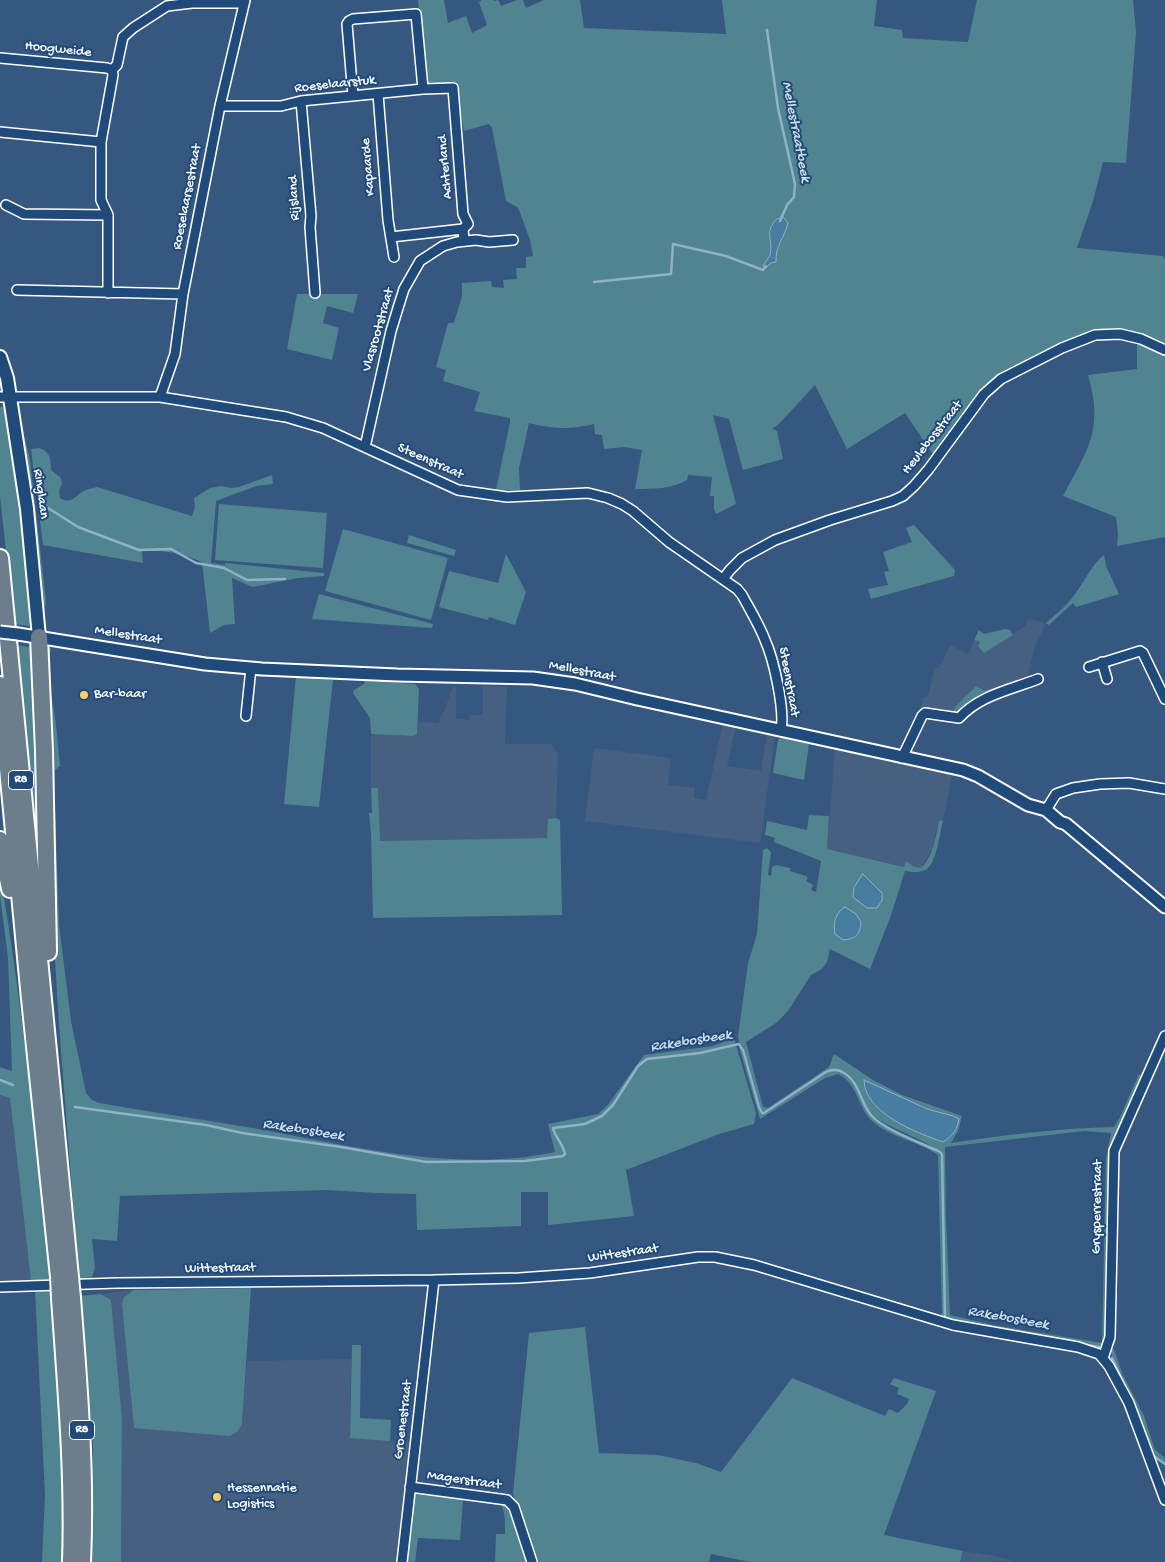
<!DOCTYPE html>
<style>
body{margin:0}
canvas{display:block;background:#36577f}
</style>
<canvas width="1165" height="1562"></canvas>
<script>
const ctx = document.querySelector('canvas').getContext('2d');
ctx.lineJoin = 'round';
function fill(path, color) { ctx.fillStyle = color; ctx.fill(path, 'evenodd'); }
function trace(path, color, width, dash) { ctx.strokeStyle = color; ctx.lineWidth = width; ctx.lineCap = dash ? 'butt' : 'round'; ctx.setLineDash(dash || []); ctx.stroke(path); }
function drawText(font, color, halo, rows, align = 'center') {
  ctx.font = font + ' "Gochi Hand",sans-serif'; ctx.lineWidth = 4; ctx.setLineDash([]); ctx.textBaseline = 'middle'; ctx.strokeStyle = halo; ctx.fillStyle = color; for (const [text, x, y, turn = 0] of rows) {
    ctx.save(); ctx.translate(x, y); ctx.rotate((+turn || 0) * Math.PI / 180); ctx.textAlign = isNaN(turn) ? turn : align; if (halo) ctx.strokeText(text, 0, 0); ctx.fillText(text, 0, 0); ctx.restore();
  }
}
fill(new Path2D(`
 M1028 619 1046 623 1034 648 1028 677 984 691 976 686 955 707 952 713 921 708 923 698 928 696 935 668H939L950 645 969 654 974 640 980 642 984 653 1025 626Z
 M453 686H456V718L469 720 470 715H483V686L507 687 505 744H551L558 754 556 818 548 819V838L380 841 378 788H371V734L413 736 417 734 418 722 439 723 440 717 444 712Z
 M723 724 736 726 727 766 761 771 767 734 775 736 760 843 585 821 594 748 671 758 668 785 695 788 694 798 706 800Z
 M835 749 952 775 943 821 939 820 932 849 921 868 914 867 906 862 905 867 827 849Z
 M0 1095 10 1098 31 1281H0Z
 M134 1290 124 1297 242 1424 247 1361 351 1359 350 1437 411 1442 398 1562H121L122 1419 106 1296 101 1294Z
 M963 1551 990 1555 1015 1561 960 1562Z`), '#466082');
fill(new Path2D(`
 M418 0H444L448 23 466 16 472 33 487 25 479 2 482 0H493L494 1 498 0 501 6 517 0H523L526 8 544 0H580L584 28 726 34 722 0H877L874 26 902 30 903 38 968 42 977 0H1133L1136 32 1126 163 1103 162 1093 201 1077 248 1163 256 1165 259V346L1130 331 1116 328 1101 330 1079 337 996 378 934 456 905 413 847 449 815 385 777 426 772 428 777 431 783 459 743 470 729 419 713 415 736 504 716 514 714 509V496H710L712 477 688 475 687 480C672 489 652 489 635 489L642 450 624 447 604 449 602 435 595 434 594 424C569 430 554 429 529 423L519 468 520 490H496L510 422V418L474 411 480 392 443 381 446 370 436 367 448 323H454L462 296V283L491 281 492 287 504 288 503 280 517 279 516 268H526V257L533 256 530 240 519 210 517 207 506 201 492 128 489 124 464 131 455 84 429 86 425 82Z
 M297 294H358L353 313 327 306 323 323 339 328 332 360 287 349Z
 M1137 342 1165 353V537L1117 546 1118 533 1116 517 1063 496C1088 449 1104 430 1088 375L1137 369Z
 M0 407 8 408 20 483 32 624 30 626 14 624 0 496Z
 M17 409H18L30 460 46 601 43 622Z
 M39 448C50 451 51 459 51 470L61 478 62 484 59 491 60 498C72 505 74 496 84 491 87 489 93 488 97 487L192 516 195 507 194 498 210 488 221 486 231 488 239 487 272 475 273 484 256 486 216 501 211 563 225 565V563L324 573V576L298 578 253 587 232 578 235 624 224 625 210 633 202 562C181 553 166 550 142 551L143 563 43 545 31 449Z
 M219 504 327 513 323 568 215 560Z
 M914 525 955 570 954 576 871 599 868 589 888 585 884 572 889 571 883 552 912 542 906 528Z
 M343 529 448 558 431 620 325 591Z
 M409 535 456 550 454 556 407 543Z
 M506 554 526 592 515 625 489 617 488 620 439 607 449 571 498 583Z
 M1104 555 1106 566 1119 594 1076 607 1073 603 1049 625 1046 623C1057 613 1069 604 1077 591 1086 579 1092 564 1104 555Z
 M319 594 433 624 432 628 312 619Z
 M1005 629 1010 630 1013 635 984 653 978 646 980 642 974 640 979 630 984 634Z
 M16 645 34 648 42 921Z
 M49 646 51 650C42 667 52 692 54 711 57 729 58 748 60 766L55 770 54 778 59 925 71 1021 86 1093 92 1100 99 1103C157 1113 216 1121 274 1132 365 1149 463 1172 555 1152L548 1124 598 1114 607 1106 644 1055 713 1046 734 1038 756 1113 754 1124 719 1134 626 1170 634 1216 548 1225V1192H521V1226L417 1230 416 1194 376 1193 327 1190 120 1196 117 1241 92 1239 95 1268 92 1277 79 1279 59 1025 52 910 44 651Z
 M296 676 333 680 319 807 284 804Z
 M1028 677H1032L957 716 952 713 955 707 976 686 984 691Z
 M365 681 415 684 419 689 417 734 413 736 371 734 370 718 353 693 354 690 364 684Z
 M780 738 809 744 804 780 773 773 778 740Z
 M371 788H378L380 841 547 838 548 819 556 818 560 820 562 915 373 918 371 833 369 813H372Z
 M809 815 829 816 827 849 904 867 906 861 914 867 921 868C933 857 936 836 939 820L943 821C940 832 936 866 925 870 919 873 911 872 905 871L890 918 870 969 830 949 827 962 822 969 811 975 788 1011 776 1023 746 1042 763 1107 768 1108 829 1067 834 1054 873 1080 902 1095 962 1116 958 1131 951 1143C1005 1135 1059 1128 1114 1127L1120 1117 1139 1074 1143 1076 1113 1146 1107 1338 1104 1346 1100 1347 991 1328 950 1319 946 1316 944 1260 945 1320 839 1286 840 1285 940 1315 942 1314 938 1155C918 1141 891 1138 872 1121 857 1107 858 1083 838 1074L825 1078 760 1119 739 1047H741L758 1107 761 1114 766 1113 831 1070C861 1075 857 1104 876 1120L939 1153 941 1158 943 1228 942 1156C938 1144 888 1128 875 1117 857 1102 862 1070 830 1069L767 1111 763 1112 761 1111 743 1047 739 1042 738 1037 748 963 757 934 763 850 767 848 771 852 768 875 771 876 772 867 776 865 790 868V871L806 876 808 878 806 881 813 885 811 890 816 892 821 861 774 842 775 838 765 835 767 821 807 830ZM864 1081 930 1110 943 1142 914 1129ZM1084 1131 1111 1133 1106 1159 1102 1343 993 1325 950 1315 946 1219 945 1147Z
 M0 873C23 1008 36 1145 51 1281H31L10 1098 0 1095V1067L12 1071 8 958 0 895Z
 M251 1288 242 1424 238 1431 230 1436 134 1428 122 1304 124 1297 134 1290Z
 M52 1289C58 1380 66 1471 62 1562H42L45 1495 35 1290Z
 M101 1294 111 1300 122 1419 121 1562H91L93 1446 80 1296Z
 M585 1327 599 1453 658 1455 696 1463 721 1472 792 1378 885 1416 889 1409 898 1413 907 1404 909 1399 897 1394 899 1388 890 1384 894 1378 936 1391 884 1535 963 1551 960 1562H750L711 1554 709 1562H535L513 1493 529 1333Z
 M352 1345H361L360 1418 391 1420 390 1441 350 1438Z
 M1112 1348 1114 1350 1123 1375 1144 1416 1155 1450 1165 1458V1463L1153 1455 1135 1404 1114 1364 1111 1352Z
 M420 1492 460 1497 463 1500 460 1540 418 1538 415 1562H406L414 1497 416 1494Z
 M499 1502 509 1506 529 1562H495L496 1534H505C505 1523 506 1510 499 1502Z`), '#508490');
const water = new Path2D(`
 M784 218 788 223C785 237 775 246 776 262L771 263 766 268 763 266C765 262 769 258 770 255 774 240 763 232 777 219Z
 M863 874 882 893V900L877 908H867L853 897 854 888Z
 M845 907 856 914 861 922C860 935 856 939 843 940L835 934C833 923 835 913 845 907Z
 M864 1080 927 1109 953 1116 959 1119C957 1131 952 1136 943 1142 917 1133 864 1113 864 1080Z`);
fill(water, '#467da1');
trace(water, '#90b1c7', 1);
trace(new Path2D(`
 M767 30 778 108 795 184 794 197 787 205 780 221
 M594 282 671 274 673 244 726 256 763 270 766 266
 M48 508 78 527 139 550 171 549 196 563 224 568 247 580 285 579
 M0 1080 13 1085
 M75 1107 206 1125 242 1133 341 1147 426 1162 525 1161 563 1156 565 1154C563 1144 555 1137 553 1128L585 1124 602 1116 613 1105 638 1066 647 1059 700 1053 739 1044 743 1050 759 1107 762 1113H764L826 1072C832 1069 838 1069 844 1073 860 1083 860 1102 871 1115 884 1130 922 1143 940 1152L942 1155 945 1317 950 1320
 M1086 1345 1099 1347
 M1112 1358 1122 1380
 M1152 1455 1165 1464`), '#90b1c7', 2.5);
const minor = new Path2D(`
 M0 58 107 68 112 70 113 75 101 142V200L108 215V293
 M112 70 117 65 123 37 133 28 167 6 192 3H244
 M378 94 388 220 394 257
 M353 96 347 24 349 21 353 19 416 14 423 89
 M301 101 311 216 310 227 315 293
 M220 106H281L301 101 423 89 453 88 463 214 468 224 463 229 464 240
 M0 132 101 142
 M6 205 24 214 108 215
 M391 237 463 229
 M17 290 183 294
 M0 397H160L286 417 323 428 458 490 507 497 588 493 608 498 622 504 633 511 669 542 737 589 742 595C750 610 759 624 765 640 774 660 785 710 781 731
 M160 397 175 354 183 294 220 106 245 0
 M365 447 391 331 398 308 404 289 420 261 443 246 457 242 476 240 489 242 513 240
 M723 579 730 570 742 558 775 540 830 520 892 501 903 496 914 486 928 470 984 394 1001 379 1062 348 1095 335 1120 334 1141 339 1165 350
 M1102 662 1107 679
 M1089 667 1140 651 1143 653 1165 699
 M246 716 251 668
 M902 758 922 716 925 713 959 718C980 695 1010 690 1038 679
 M1046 810 1056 794 1073 788 1100 784 1129 783 1165 789
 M0 1287 117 1283 434 1280 519 1278 590 1273 698 1257H715L754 1265 953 1325 1078 1347 1099 1354 1109 1366 1129 1403 1165 1500
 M1103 1358 1110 1337 1114 1151 1165 1036
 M410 1487 507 1500 514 1507 532 1562
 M402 1562 434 1280`);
const tertiary = new Path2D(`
 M18 634 205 664 262 669 397 675 533 678 575 684 637 699 963 770 978 776 1028 805 1046 810 1060 822 1066 824 1165 907`);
const secondary = new Path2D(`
 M0 357 7 378 27 509 39 637`);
const motorway = new Path2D(`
 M0 558 70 1277
 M39 637 44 751 48 952
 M0 685 30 999 59 1277
 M0 840 10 889
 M60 1298C66 1385 74 1474 71 1562
 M72 1298C79 1386 86 1474 82 1562`);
trace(minor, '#fff', 12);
trace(tertiary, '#fff', 15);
trace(secondary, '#fff', 16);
trace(motorway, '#fff', 20);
trace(minor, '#1f4a7a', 9);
trace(tertiary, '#1f4a7a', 11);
trace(secondary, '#1f4a7a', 12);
trace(motorway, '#6c7d8c', 16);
const tertiaryBridge = new Path2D(`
 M0 632 18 634`);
const motorwayBridge = new Path2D(`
 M59 1277 60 1298
 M70 1277 72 1298`);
trace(tertiaryBridge, '#fff', 15, []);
trace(motorwayBridge, '#fff', 20, []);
trace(tertiaryBridge, '#1f4a7a', 11);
trace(motorwayBridge, '#6c7d8c', 16);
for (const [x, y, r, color] of [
 [84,695,5,"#ffd166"],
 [217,1497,5,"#ffd166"]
]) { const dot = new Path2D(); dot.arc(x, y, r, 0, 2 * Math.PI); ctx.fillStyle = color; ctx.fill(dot); trace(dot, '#1f4a7a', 2); }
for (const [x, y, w] of [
 [21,780,25],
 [82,1430,25]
]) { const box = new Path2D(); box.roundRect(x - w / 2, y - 9.5, w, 19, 4); ctx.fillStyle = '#1f4a7a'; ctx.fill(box); trace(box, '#fff', 1); }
drawText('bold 12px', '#fff', null, [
 ["R8",21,780],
 ["R8",82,1430]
]);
drawText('14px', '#fff', '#1f4a7a', [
 ["Hoogweide",58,50,6],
 ["Roeselaarstuk",335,85,-6],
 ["Kapaarde",369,167,-95],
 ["Achterland",446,167,-95],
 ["Roeselaarsestraat",188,197,-79],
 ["Rijsland",295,198,-93],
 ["Vlasrootstraat",379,330,-74],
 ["Heulebosstraat",933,438,-52],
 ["Steenstraat",430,462,24],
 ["Ringlaan",40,494,82],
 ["Mellestraat",128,636,9],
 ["Mellestraat",582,672,11],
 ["Steenstraat",788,682,80],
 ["Grysperrestraat",1098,1207,-89],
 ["Wittestraat",623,1254,-8],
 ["Wittestraat",220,1269,-1],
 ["Groenestraat",404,1420,-83],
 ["Magerstraat",464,1481,8]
]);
drawText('14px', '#fff', '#1f4a7a', [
 ["Bar-baar",94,695],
 ["Hessennatie",227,1489],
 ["Logistics",227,1505]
], 'left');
drawText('italic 15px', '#d1dee8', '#1f4a7a', [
 ["Mellestraatbeek",795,132,79],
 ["Rakebosbeek",691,1042,-9],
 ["Rakebosbeek",303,1131,9],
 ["Rakebosbeek",1008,1319,10]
]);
</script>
